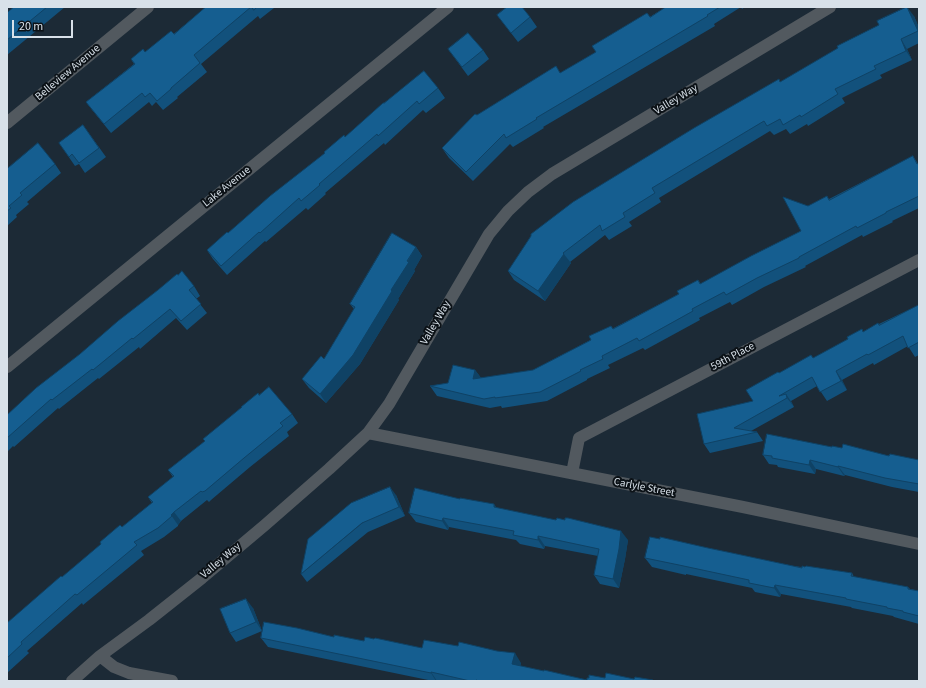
<!DOCTYPE html>
<style>
body{margin:0}
#map{position:relative;width:926px;height:688px;overflow:hidden;background:#1c2a36;font-family:"Source Sans 3",sans-serif}
canvas{display:block}
.frame{position:absolute;inset:0;border:8px solid #d8e1e9;pointer-events:none}
.scale{position:absolute;left:12px;top:20px;width:61px;height:18px;box-sizing:border-box;border:2px solid #d8e1e9;border-top:0;padding-left:5px;font-size:12px;line-height:14px;white-space:nowrap;color:#d8e1e9;-webkit-text-stroke:3px #0c1217;paint-order:stroke}
</style>
<div id="map">
<canvas width="926" height="688"></canvas>
<div class="frame"></div>
<div class="scale">20 m</div>
</div>
<script>
const ctx = document.querySelector('canvas').getContext('2d');
ctx.lineJoin = 'round';
function trace(path, color, width, dash) { ctx.strokeStyle = color; ctx.lineWidth = width; ctx.lineCap = dash ? 'butt' : 'round'; ctx.setLineDash(dash || []); ctx.stroke(path); }
function fill(path, color) { ctx.fillStyle = color; ctx.fill(path, 'evenodd'); }
function drawText(font, color, halo, rows, align = 'center') {
  ctx.font = font + ' "Source Sans 3",sans-serif'; ctx.lineWidth = 4; ctx.setLineDash([]); ctx.textBaseline = 'middle'; ctx.strokeStyle = halo; ctx.fillStyle = color; for (const [text, x, y, turn = 0] of rows) {
    ctx.save(); ctx.translate(x, y); ctx.rotate((+turn || 0) * Math.PI / 180); ctx.textAlign = isNaN(turn) ? turn : align; if (halo) ctx.strokeText(text, 0, 0); ctx.fillText(text, 0, 0); ctx.restore();
  }
}
trace(new Path2D(`
 M7 123 148 7
 M7 367 448 7
 M368 433 743 507 919 544
 M572 473 579 438 919 260
 M100 656 114 667 129 673 172 681
 M72 681 100 656 149 620 202 578 265 525 329 469 368 433 389 404 489 234 508 211 528 192 552 174 830 7`), '#52595f', 12);
fill(new Path2D(`
 M14 7H65L30 36 7 55V13Z
 M206 7H273L274 8 260 19 258 16 201 64 207 72 177 97 178 98 163 110 156 102 152 106 149 102 111 133 93 111 86 102 134 64 131 59 145 52 174 34Z
 M666 7H745L742 9 741 7 714 24 715 26 543 127 544 128 513 147 510 144 473 181 449 158 442 148 477 115 556 66 560 73 596 52 647 13 650 17Z
 M497 15 530 17 537 27 518 42Z
 M914 16 919 28V43L907 49 912 60 880 75 882 78 842 98 845 103 808 126 807 124 790 134 786 129 774 135 770 131 659 198 661 202 629 222 632 226 609 240 605 235 570 262 571 263 545 301 514 280 508 271 781 82Z
 M448 49 483 50 489 59 468 76Z
 M438 88 445 98 426 113 423 110 385 145 384 143 325 193 326 194 308 210 306 208 266 242 265 241 227 275 213 259 207 250 345 137 384 103Z
 M83 125 106 157 85 173 79 164 75 166 59 143Z
 M913 156 918 164 919 163V208L892 221 893 222 863 237 862 235 805 266 806 267 764 287 732 305 730 302 699 318 700 320 645 350 643 348 608 365 610 368 587 379V380L547 401 502 408 501 406 490 408 437 396 430 386 448 383 475 370 481 378 533 370 679 294 698 280 701 284 801 231 808 206 829 199Z
 M55 164 61 173 27 202 29 204 16 215 17 217 7 226V169Z
 M416 247 422 256 414 270 415 271 398 299 399 300 360 364 326 403 309 388 302 379 324 359 354 309 350 304Z
 M194 286 200 296 196 299 207 313 187 330 176 318 140 349 139 347 99 379 98 378 59 409 58 408 14 447 13 446 7 452V415L158 290Z
 M919 305V355L915 357 908 346 874 365 873 363 842 380 847 390 827 401 817 386 791 401 794 407 751 431 757 432 763 441 710 453 704 444 753 401 779 373 814 358 864 331Z
 M259 395 292 414 298 423 287 432 289 436 250 467 211 500 209 502 207 500 181 521 178 525V526L164 537 141 551 144 555 83 605 82 603 27 651 29 653 7 673V623L122 527 152 503 148 497 173 477 168 470 204 442Z
 M832 447 919 460V492L892 487 845 475 844 476 816 469 815 474 778 467 777 465 769 464 763 455Z
 M396 495 405 516 368 532 307 582 301 574Z
 M460 499 628 540 625 559 619 588 600 584 594 575 598 556 545 546 544 549 520 544 516 540 449 527 448 530 416 522 409 513Z
 M660 539 708 548 793 566 852 573 854 577 908 587 910 589 919 591V624L894 617 893 616 852 608 851 607 781 594 780 597 755 592 752 588 686 574V575L652 567 645 558Z
 M253 608 262 631 236 642 230 633Z
 M334 637 422 648 521 663 520 666 587 680 605 678 634 679 653 681H433L268 647 261 638Z`), '#12517c');
fill(new Path2D(`
 M907 7 914 16 919 28V32Z
 M901 39 907 49 912 60 906 51Z
 M416 247 422 256 414 270 415 271 398 299 399 300 360 364 326 403 320 394 391 290Z
 M563 253 571 263 545 301 538 291Z
 M475 370 482 379H473Z
 M836 371 842 380 847 390 841 381Z
 M786 394 792 403 794 407 787 398Z
 M810 460 816 469 815 474 809 465Z
 M838 466 845 475 844 476 838 467Z
 M390 487 396 495 405 516 399 507Z
 M494 504 501 513 494 507Z
 M174 512 181 521 178 525 171 515Z
 M443 518 449 527 448 530 442 521Z
 M621 531 628 540 625 559 619 588 613 579Z
 M538 536 545 546 544 549 538 540Z
 M775 585 781 594 780 597 774 588Z
 M246 599 253 608 262 631 256 622Z
 M515 653 521 663 519 674 512 664Z
 M431 672 437 681H436L431 673Z`), '#0f4265');
const building = new Path2D(`
 M14 7H47L7 40V13Z
 M206 7H251L194 55 200 63 171 88V89L157 101 150 93 145 97 142 93 104 124 86 102 135 64 131 59 143 49 145 52 171 31 174 34Z
 M252 7H257L254 10Z
 M507 7H522L530 17 511 33 497 15Z
 M666 7H720L707 15 708 16 536 118 537 119 506 138 504 134 466 172 442 148 475 114 477 115 556 66 560 73 596 52 592 46 647 13 650 17Z
 M907 7 918 31 901 39 906 51 874 66 876 69 835 89 838 94 801 117 800 115 783 125 780 119 767 126 764 121 652 188 655 193 623 213 625 217 602 231 600 225 563 253 564 254 538 291 508 271 531 236V234L573 202 694 128 779 79 780 82 838 48 837 46 879 25 877 21Z
 M468 33 483 50 462 67 448 49Z
 M424 71 438 88 419 104 417 101 378 136 377 134 319 184 320 185 301 201 299 198 260 233 259 232 221 266 207 250 227 232 228 233 270 196 325 153 324 152 344 135 345 137 383 103H384Z
 M83 125 99 148 79 163 72 154 69 157 59 143Z
 M38 143 55 164 20 193 22 195 9 206 11 208 7 211V169Z
 M913 156 917 164 919 163V196L886 212V213L857 228 856 226 799 257V258L757 278 726 295 724 292 692 309 693 311 639 341 637 338 602 356 603 359 580 370 581 371 540 392 495 398V397L484 399 430 386 448 383 453 365 475 370 473 379 533 370 591 340 589 336 611 326 613 329 679 294 677 291 698 280 700 284 751 256 801 231 783 197 808 206 827 196 829 200Z
 M392 233 416 247 407 261 409 262 391 290 392 291 353 355 320 394 302 379 321 356 324 359 355 307 350 304Z
 M182 271 194 286 189 290 201 304 181 321 170 309 133 339 132 338 93 370 92 369 52 400 51 399 7 438V415L36 388 80 354 118 321 158 290 177 274 178 275Z
 M919 305V342L908 348 903 336 868 355 867 354 836 371 841 381 820 392 812 377 779 396 786 394 787 398 734 428 757 432 704 444 697 414 753 401 746 390 778 372 779 373 811 355 813 358 848 339 847 337 862 329 863 332 878 323 879 325Z
 M269 387 292 414 280 423 283 426 244 458 205 491 202 492 201 491 174 512 171 515 172 516 158 528 134 542 137 545 77 595 75 594 21 642 22 644 7 658V623L61 576 62 577 101 544 100 542 120 525 122 527 153 502 148 497 174 476 168 470 205 441 203 439 242 407H241L258 393 259 395Z
 M767 434 832 447V446L842 448 843 444 889 456 890 454 919 460V484L885 478 838 466V467L810 460 809 465 772 458V456L763 455Z
 M390 487 399 507 362 523 301 574 308 539 351 503Z
 M415 488 460 499V498L494 504V507L556 520 557 518 565 520V518H568L621 531 619 549 613 579 594 575 599 549 538 536V540L513 535 514 531 443 518 442 521 409 513Z
 M650 537 660 539V537L708 548 732 553 793 566 802 568V566L805 567 806 566 852 573 851 576 908 587V589L919 591V616L903 612V611L887 608V607L846 599V598L775 585 774 588 749 583V580L679 565 645 558Z
 M246 599 256 622 230 633 220 609Z
 M264 622 297 628 334 637V635L364 641 365 637 374 639 375 638 422 648 424 640 458 646 459 642 497 651 515 653 512 664 544 671V670L587 680V678H589V675L605 678 606 673 634 679 635 677 653 680V681H479L476 680 475 681H470L431 672V673L261 638Z`);
fill(building, '#155e90');
trace(building, '#0f4265', 1);
drawText('11px', '#d8e1e9', '#0c1217', [
 ["Belleview Avenue",68,73,-40],
 ["Valley Way",676,100,-31],
 ["Lake Avenue",227,187,-39],
 ["Valley Way",436,323,-60],
 ["59th Place",733,357,-28],
 ["Carlyle Street",644,488,11],
 ["Valley Way",221,561,-40]
]);
</script>
